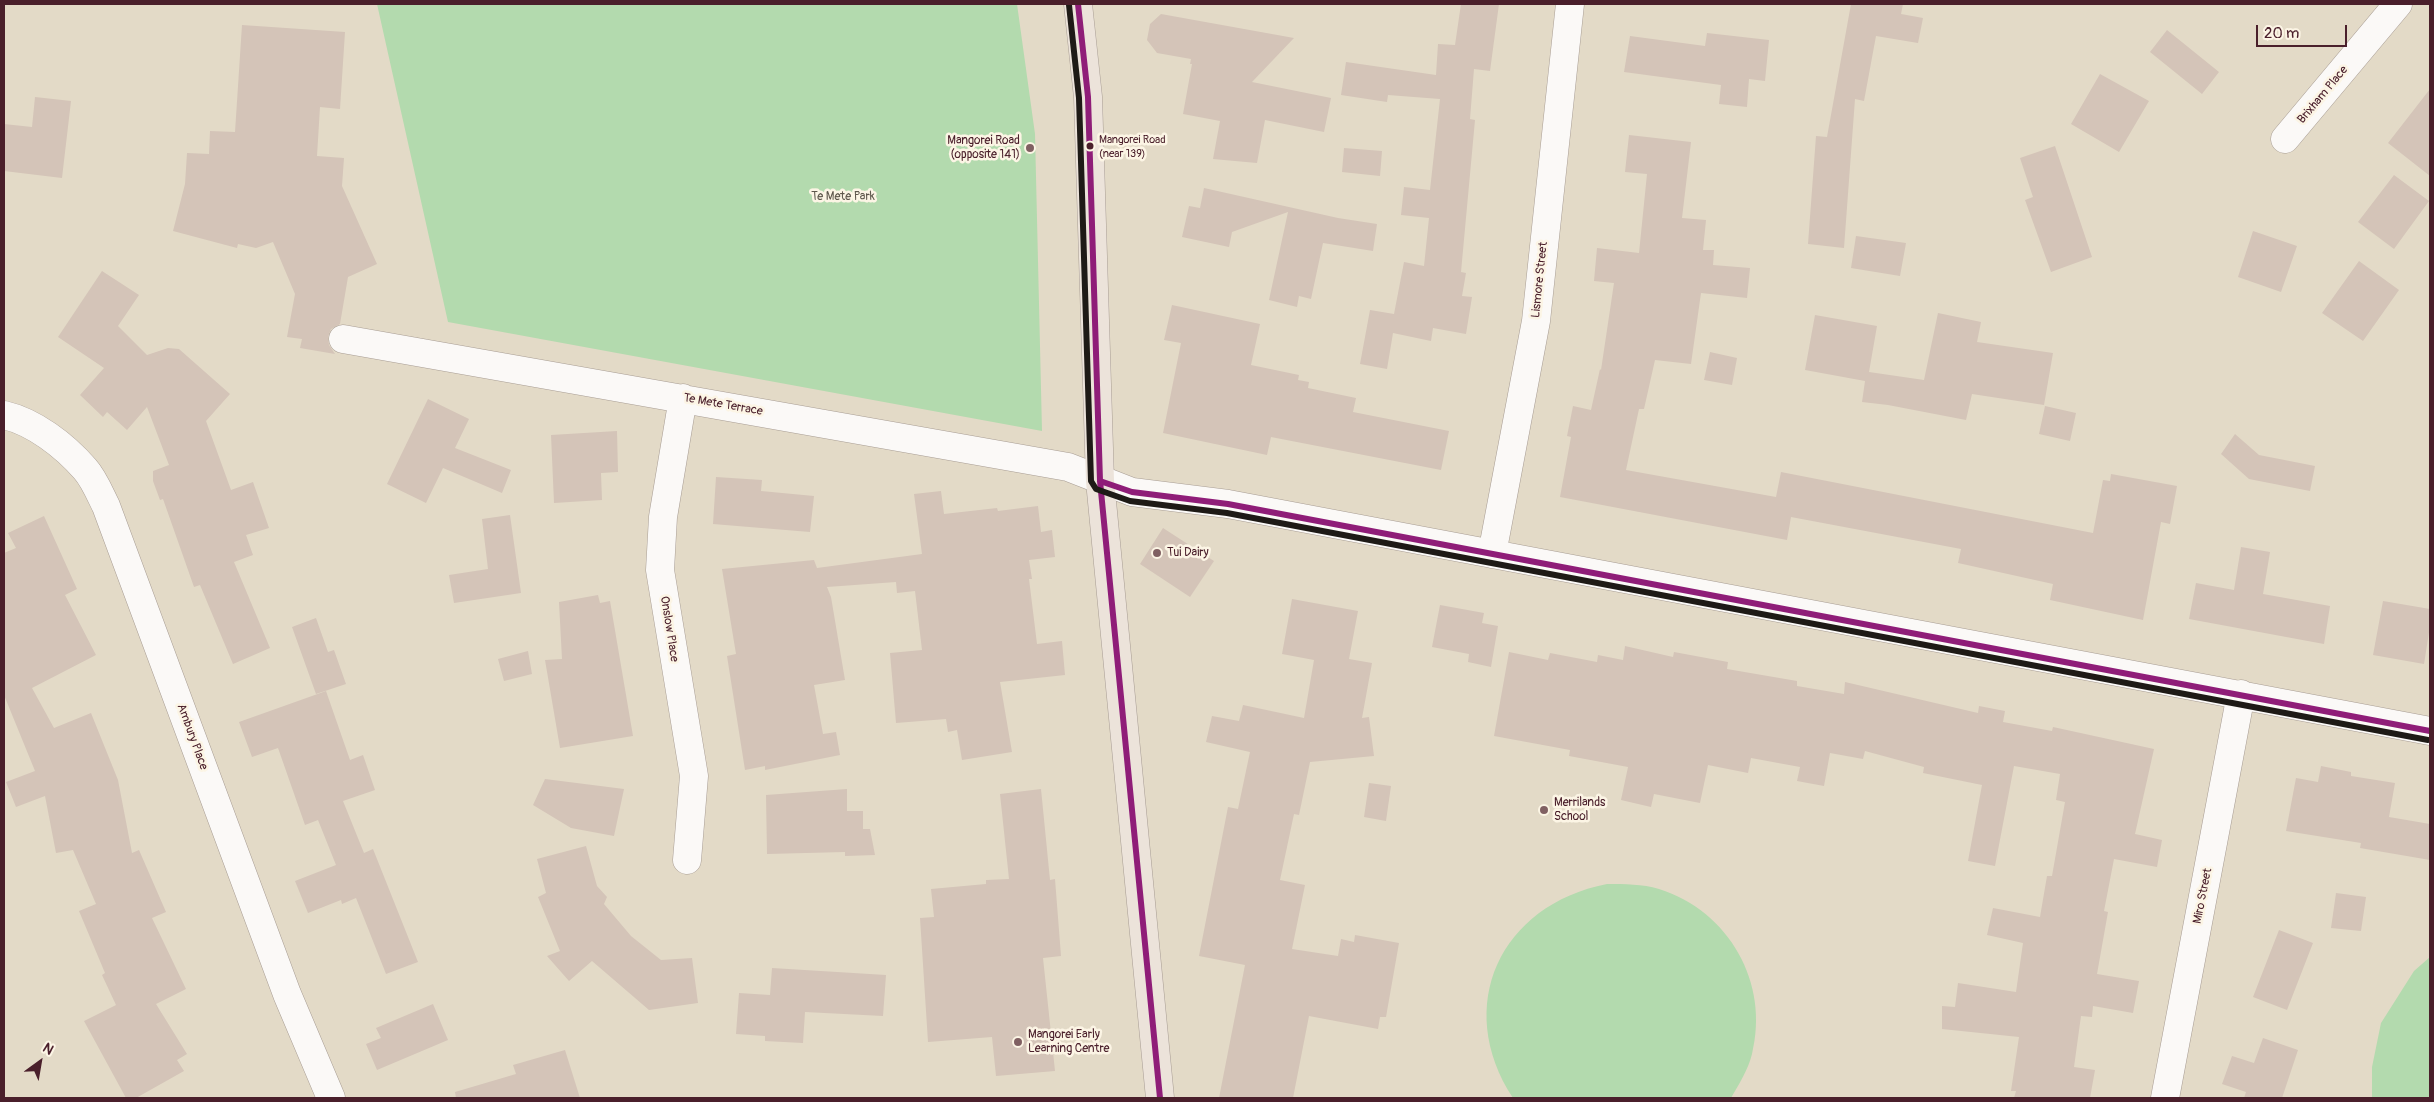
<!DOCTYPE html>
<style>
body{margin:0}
#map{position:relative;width:2434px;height:1102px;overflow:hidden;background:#e3dac7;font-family:Pangolin,sans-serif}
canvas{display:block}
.frame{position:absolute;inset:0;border:5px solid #4a1f2b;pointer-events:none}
.north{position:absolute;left:15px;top:1037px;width:50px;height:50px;-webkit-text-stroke:4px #fcf5e5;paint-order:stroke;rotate:32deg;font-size:14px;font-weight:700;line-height:20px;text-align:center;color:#4a1f2b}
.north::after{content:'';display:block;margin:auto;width:18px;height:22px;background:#4a1f2b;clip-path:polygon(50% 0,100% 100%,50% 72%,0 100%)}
.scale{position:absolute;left:2256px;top:25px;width:91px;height:22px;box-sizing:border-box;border:2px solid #4a1f2b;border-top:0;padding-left:6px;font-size:15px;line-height:18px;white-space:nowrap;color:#4a1f2b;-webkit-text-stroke:4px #fcf5e5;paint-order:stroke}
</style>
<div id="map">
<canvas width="2434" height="1102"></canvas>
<div class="frame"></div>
<div class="north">N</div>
<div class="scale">20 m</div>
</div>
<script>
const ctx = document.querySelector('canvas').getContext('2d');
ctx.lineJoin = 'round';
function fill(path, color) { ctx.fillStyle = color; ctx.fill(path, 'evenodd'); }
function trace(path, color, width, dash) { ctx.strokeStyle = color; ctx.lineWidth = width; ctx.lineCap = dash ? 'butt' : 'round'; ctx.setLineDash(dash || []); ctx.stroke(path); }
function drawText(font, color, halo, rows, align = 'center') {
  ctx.font = font + ' Pangolin,sans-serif'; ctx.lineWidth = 5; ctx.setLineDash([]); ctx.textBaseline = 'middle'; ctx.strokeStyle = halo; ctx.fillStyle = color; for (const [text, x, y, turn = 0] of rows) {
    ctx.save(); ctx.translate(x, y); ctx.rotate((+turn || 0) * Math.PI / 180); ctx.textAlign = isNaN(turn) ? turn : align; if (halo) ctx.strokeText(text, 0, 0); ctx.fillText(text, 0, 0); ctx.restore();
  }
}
fill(new Path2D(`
 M377 4H1017L1035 134 1042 431 448 322Z
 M1607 884C1625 884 1642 884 1659 889 1729 911 1770 983 1752 1054 1748 1070 1739 1084 1731 1098H1513C1453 1006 1500 905 1607 884Z
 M2430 957V1098H2372V1067L2381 1023 2414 971Z`), '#b3daae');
fill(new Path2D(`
 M1461 4H1499L1490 71 1474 69 1470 119 1475 120 1461 272 1466 273 1462 296 1472 297 1466 334 1433 328 1431 341 1393 333 1387 369 1360 364 1370 310 1394 314 1404 262 1424 266 1429 218 1401 215 1404 187 1430 190 1440 99 1388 95 1387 102 1341 95 1346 62 1436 75 1438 44 1455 45Z
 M1851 4H1903L1901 14 1923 18 1918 43 1876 36 1864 101 1855 99 1844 248 1808 244 1816 136 1827 137Z
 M1161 14 1294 38 1252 82 1331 98 1324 132 1265 120 1257 163 1213 159 1220 121 1183 114 1192 64H1190L1191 59 1157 53 1147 40 1150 24Z
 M242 25 345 32 340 109 320 107 317 156 344 158 342 186 377 264 348 277 340 324 331 329 328 337 329 345 335 354 300 348 302 339 287 337 295 294 273 242 256 248 238 244 237 248 173 231 185 184 187 153 209 154 210 131 235 132Z
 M2167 30 2219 72 2202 94 2150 52Z
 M1707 33 1769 40 1765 81 1749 79 1747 107 1719 104 1721 85 1624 72 1630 36 1705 46Z
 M2100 74 2149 101 2119 152 2071 124Z
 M2430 89V176L2388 143Z
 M35 97 71 101 62 178 4 171V124L32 127Z
 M1629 135 1691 142 1682 218 1706 220 1703 250H1714L1713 265 1750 268 1747 298 1701 293 1691 364 1655 360 1644 409H1639L1626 470 1776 497 1781 472 2093 533 2103 480 2110 481 2111 474 2177 486 2170 524 2161 522 2143 620 2050 600 2053 584 1958 563 1961 549 1791 517 1787 540 1560 497 1571 437 1567 436 1573 406 1591 410 1600 369 1601 370 1614 283 1594 281 1597 248 1639 253 1647 174 1625 172Z
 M2055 146 2092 257 2051 272 2025 200 2033 197 2020 158Z
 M1344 148 1382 151 1380 176 1342 172Z
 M2394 175 2429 201 2394 249 2358 222Z
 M1204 188 1338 218 1377 224 1373 251 1323 243 1311 299 1299 296 1297 307 1269 300 1288 212 1232 232 1229 247 1182 237 1189 206 1200 208Z
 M2253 231 2297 246 2281 292 2238 277Z
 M1856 236 1906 243 1900 276 1851 268Z
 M2359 261 2399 290 2363 341 2322 313Z
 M102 271 139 295 118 326 147 355 168 348 179 349 230 394 206 421 231 490 253 482 269 528 246 535 253 555 234 562 270 648 233 664 200 585 194 587 163 499 160 500 153 481V471L169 465 147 407 127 430 107 412 103 417 80 395 104 368 58 337Z
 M1172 305 1260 324 1251 365 1299 375 1298 380 1309 382 1308 388 1356 398 1353 412 1449 431 1441 470 1271 437 1267 455 1163 433 1181 343 1164 340Z
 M1938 313 1981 322 1977 342 2053 353 2044 405 1972 394 1966 420 1888 405 1862 402 1865 381 1805 370 1815 315 1877 326 1869 372 1924 380Z
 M1710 352 1737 358 1732 385 1704 380Z
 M428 399 469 419 455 448 511 470 502 493 443 468 426 503 387 484Z
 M2045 406 2076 413 2070 441 2039 434Z
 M617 431 618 472 601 473 602 500 554 503 551 435Z
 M2235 434 2259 455 2315 466 2310 491 2249 479 2221 454Z
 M716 477 762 480 761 491 814 496 810 532 713 524Z
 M941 491 944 514 997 508 998 511 1038 506 1041 532 1052 530 1055 557 1029 560 1032 579H1029L1037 644 1062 641 1065 675 1000 682 1012 752 962 760 957 730 948 732 946 719 896 723 890 653 922 650 915 591 897 593 896 582 827 587 831 597 845 680 814 685 823 734 836 732 840 755 765 770V766L745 770 727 656 736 654 722 569 814 560 817 568 922 554 914 494Z
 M510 515 521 593 454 603 449 575 488 569 482 519Z
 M44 516 77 589 65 595 96 655 32 688 54 728 91 713 118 780 132 853 139 850 166 912 152 918 186 989 156 1004 187 1054 177 1060 184 1071 136 1098H126L84 1021 116 1005 102 975 105 973 79 911 96 904 73 850 56 853 45 796 16 807 6 782 35 771 4 695V553L16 548 8 533Z
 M1163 528 1214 561 1190 597 1140 564Z
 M2241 547 2270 552 2263 594 2330 606 2324 644 2189 619 2196 583 2234 590Z
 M598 595 600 603 610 601 633 736 560 748 545 660 562 659 559 602Z
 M1292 599 1358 611 1349 659 1372 663 1362 718 1369 717 1374 756 1310 762 1299 815 1294 814 1280 880 1305 885 1292 949 1338 956 1341 939 1354 942 1355 935 1399 943 1386 1017H1380L1378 1029 1309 1016 1293 1098H1219L1245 965 1199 956 1228 807 1238 809 1250 752 1206 742 1212 716 1239 721 1243 705 1304 718 1314 660 1282 654Z
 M2383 601 2430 609V626L2424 664 2373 655Z
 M1440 605 1484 613 1482 623 1498 626 1491 667 1468 662 1469 654 1432 647Z
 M316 618 328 652 334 650 346 684 316 694 292 627Z
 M1625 646 1673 657 1674 652 1728 662 1727 669 1797 681V686L1844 694 1845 682 1978 713 1979 706 2005 711 2003 722 2052 731 2053 727 2154 749 2135 834 2162 840 2157 867 2114 859 2104 911 2108 912 2097 974 2139 981 2133 1013 2093 1006 2092 1017 2081 1016 2074 1067 2095 1070 2090 1098H2014L2016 1091H2011L2019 1037 1942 1029V1006L1955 1007 1958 983 2016 992 2023 943 1987 935 1993 908 2040 917 2047 876H2052L2065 802 2056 800 2060 774 2014 766 1995 866 1968 861 1982 785 1923 773 1924 767 1865 751 1863 759 1830 753 1824 786 1797 781 1800 767 1751 758 1748 773 1708 765 1700 803 1654 794 1651 807 1621 800 1628 767 1569 756 1570 750 1494 736 1509 652 1548 660 1550 653 1597 662 1598 655 1623 660Z
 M528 651 532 674 504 681 498 659Z
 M326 691 350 760 363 755 375 790 343 801 364 853 373 849 418 962 386 974 356 898 342 904 341 900 308 913 295 881 336 865 318 820 305 825 278 748 252 757 239 722Z
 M2321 766 2351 772V776L2395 783 2389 817 2430 824V860L2360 848 2361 843 2286 831 2296 778 2318 782Z
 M545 779 624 789 614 836 571 828 533 805Z
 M1369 783 1391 786 1386 821 1364 817Z
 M847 789V811H863V829H870L875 855 845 856V852L767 854 766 795Z
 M1041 789 1050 880 1055 879 1061 956 1043 958 1055 1071 996 1076 992 1037 928 1042 920 918 934 917 931 889 986 884V880L1009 879 1000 794Z
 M586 846 597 886 607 897 604 904 631 936 661 960 692 958 698 1003 649 1010 592 961 569 981 547 956 560 951 538 897 546 893 537 859Z
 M2336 893 2366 897 2361 931 2331 928Z
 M2279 930 2313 943 2287 1010 2253 997Z
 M772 968 886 975 883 1016 805 1012 803 1043 765 1041V1036L736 1034 739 993 770 995Z
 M433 1004 448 1040 377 1070 366 1044 381 1038 376 1028Z
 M2263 1038 2298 1050 2282 1098H2244L2246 1092 2222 1084 2232 1056 2254 1063Z
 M565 1050 580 1098H456L455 1092 516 1074 513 1065Z`), '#d4c4b8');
const minor = new Path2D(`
 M2285 139 2398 4
 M343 339 1068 467 1132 492 1228 504 2430 731
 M683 398 663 517 660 570 694 776 687 860
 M4 415C34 422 64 445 85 469 94 479 100 494 106 506L287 994 331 1098
 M1492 554 1536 321 1570 4
 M2165 1098 2241 694`);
const major = new Path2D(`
 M1078 4 1088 97 1100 481 1160 1098`);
trace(minor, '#a89d94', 29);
trace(major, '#a89d94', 29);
trace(minor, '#fbf9f7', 28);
trace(major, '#ece3da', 28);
trace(new Path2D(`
 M1078 4 1088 97 1100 481 1160 1098
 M1100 481 1132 492 1228 504 2430 731`), '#8f1d78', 6);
trace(new Path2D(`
 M1069 5 1079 98 1091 481 1096 489 1130 501 1227 513 2428 740`), '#1e1a16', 6);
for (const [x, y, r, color] of [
 [1090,146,4.5,"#4a1f2b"],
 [1030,148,5,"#806062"],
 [1157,553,5,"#806062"],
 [1544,810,5,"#806062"],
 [1018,1042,5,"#806062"]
]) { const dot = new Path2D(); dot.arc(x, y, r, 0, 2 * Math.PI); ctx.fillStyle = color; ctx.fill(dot); trace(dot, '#fcf5e5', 2); }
drawText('11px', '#4a1f2b', '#fcf5e5', [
 ["Mangorei Road",1099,140],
 ["(near 139)",1099,154]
], 'left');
drawText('12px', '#4a1f2b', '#fcf5e5', [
 ["Brixham Place",2323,95,-50],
 ["Lismore Street",1540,280,-84],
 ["Te Mete Terrace",723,405,10],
 ["Onslow Place",669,629,81],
 ["Ambury Place",192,737,70],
 ["Miro Street",2203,896,-79]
]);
drawText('12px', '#4a1f2b', '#fcf5e5', [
 ["Mangorei Road",1020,141,"right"],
 ["(opposite 141)",1020,155,"right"],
 ["Tui Dairy",1167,553],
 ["Merrilands",1554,803],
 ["School",1554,817],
 ["Mangorei Early",1028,1035],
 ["Learning Centre",1028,1049]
], 'left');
drawText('12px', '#5e574c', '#fcf5e5', [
 ["Te Mete Park",843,197]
]);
</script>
